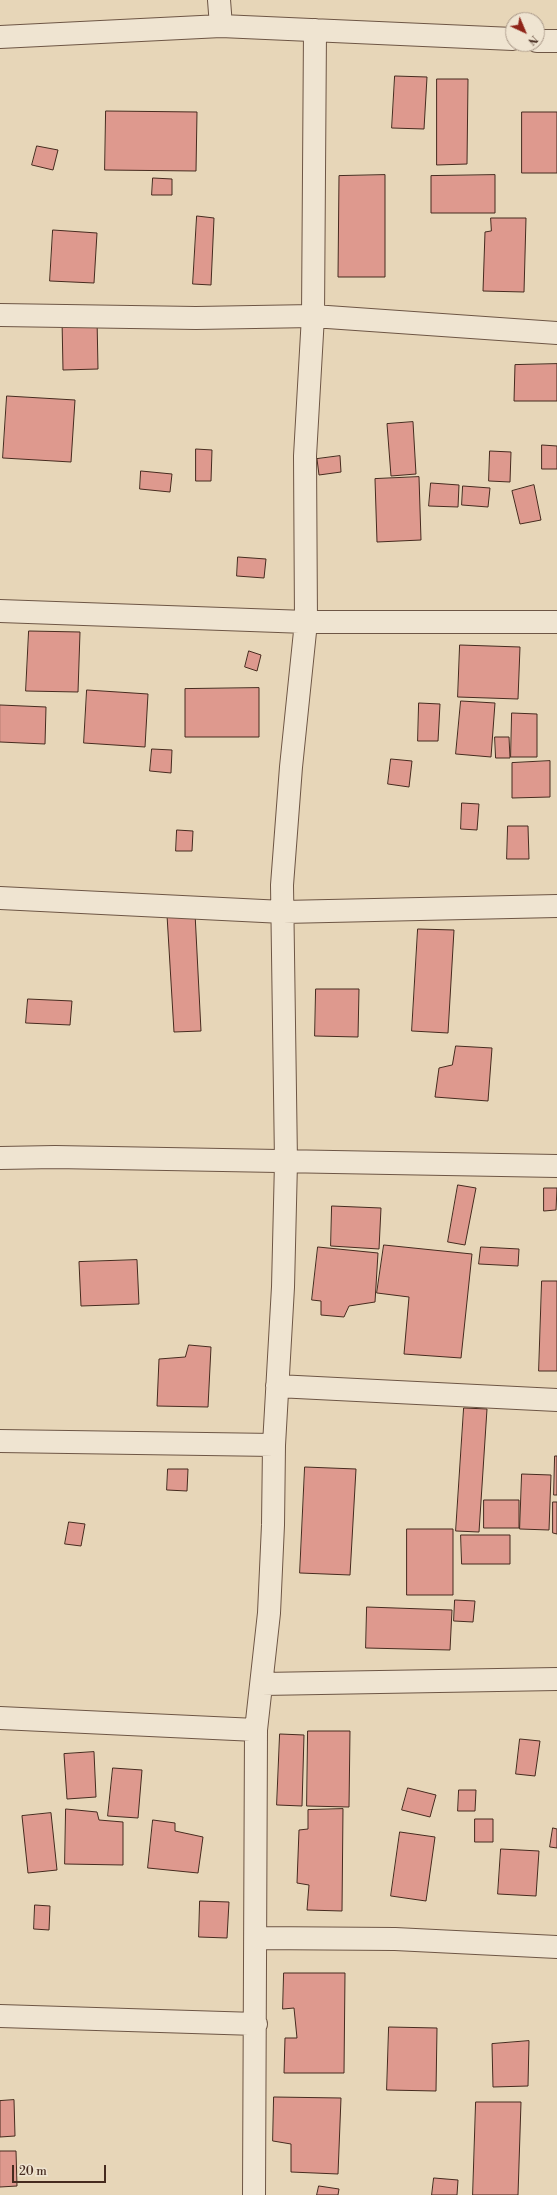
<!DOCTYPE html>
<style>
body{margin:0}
#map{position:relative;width:557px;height:2195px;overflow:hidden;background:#e7d6b8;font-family:"Libre Bodoni",serif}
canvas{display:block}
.north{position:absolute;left:505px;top:12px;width:40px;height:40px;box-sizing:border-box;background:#efe4d1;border:1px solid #ab9a8a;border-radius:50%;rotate:136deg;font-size:11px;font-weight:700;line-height:16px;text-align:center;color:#462b1f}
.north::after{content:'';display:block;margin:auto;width:14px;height:18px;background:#8f2418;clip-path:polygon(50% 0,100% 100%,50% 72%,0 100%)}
.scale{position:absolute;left:12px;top:2165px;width:94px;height:18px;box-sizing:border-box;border:2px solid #462b1f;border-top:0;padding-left:5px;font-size:12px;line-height:14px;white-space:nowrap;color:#462b1f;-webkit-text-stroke:3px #efe4d1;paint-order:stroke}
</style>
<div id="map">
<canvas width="557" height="2195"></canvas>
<div class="north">N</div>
<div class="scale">20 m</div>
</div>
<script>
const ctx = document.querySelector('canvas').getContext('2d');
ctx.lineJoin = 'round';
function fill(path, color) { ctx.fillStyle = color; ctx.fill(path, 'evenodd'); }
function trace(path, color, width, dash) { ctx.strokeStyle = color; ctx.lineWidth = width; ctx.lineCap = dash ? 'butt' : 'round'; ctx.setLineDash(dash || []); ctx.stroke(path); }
const building = new Path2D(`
 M395 76 427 77 424 129 392 128Z
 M437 79H468L467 164 437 165Z
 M106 111 197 112 196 171 105 170Z
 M522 112H557V173H522Z
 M37 146 58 150 53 170 32 165Z
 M385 175V277H338L339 176Z
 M495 175V213H431V176Z
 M153 178 172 179V195H152Z
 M197 216 214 218 211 285 193 284Z
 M491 218H526L524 292 483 291 485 232 491 231Z
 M53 230 97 233 94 283 50 281Z
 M97 318 98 369 63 370 62 319Z
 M557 364V401H514L515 365Z
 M7 396 75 400 71 462 3 458Z
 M413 422 416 474 391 476 387 424Z
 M542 445 557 446V469H542Z
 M196 449 212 450 211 481H196Z
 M490 451 511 452 510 482 489 481Z
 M340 456 341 472 319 475 317 459Z
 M141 471 172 474 170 492 140 489Z
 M419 477 421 540 377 542 375 479Z
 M431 483 459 485 458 507 429 506Z
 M534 485 541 520 520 524 512 491Z
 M463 486 490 488 488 507 462 505Z
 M238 557 266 559 264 578 237 576Z
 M29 631 80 632 78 692 26 691Z
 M460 645 520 647 518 699 458 697Z
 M249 651 261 655 257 671 245 667Z
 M259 688V737H185V689Z
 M87 690 148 694 145 747 84 743Z
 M461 701 495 703 491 757 456 754Z
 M419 703 440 704 438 741H418Z
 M0 705 46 707 45 744 0 742Z
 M512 713 537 714V757H511Z
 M495 737H509L510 758H496Z
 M152 749 172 750 171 773 150 771Z
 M391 759 412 761 409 787 388 784Z
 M550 761V797L512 798V763Z
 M462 803 479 804 477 830 461 829Z
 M508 826H528L529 859H507Z
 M177 830 193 831 192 851H176Z
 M195 913 201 1031 174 1032 167 915Z
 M418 929 454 930 448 1033 412 1031Z
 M316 989H359L358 1037 315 1036Z
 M28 999 72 1001 70 1025 26 1023Z
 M456 1046 492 1048 488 1101 435 1097 439 1068 452 1065Z
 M458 1185 476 1188 465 1245 448 1242Z
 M544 1188H557L556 1210 544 1211Z
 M332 1206 381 1208 379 1249 331 1246Z
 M384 1245 472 1254 461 1358 404 1354 409 1297 377 1293Z
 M318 1247 378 1253 375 1302 349 1306 344 1317 321 1315V1301L312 1300Z
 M481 1247 519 1249 518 1266 479 1264Z
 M137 1260 139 1304 81 1306 79 1262Z
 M542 1281H557V1371H539Z
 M189 1345 211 1347 208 1407 157 1406 159 1359 185 1357Z
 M464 1408 487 1409 479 1532 456 1531Z
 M555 1456H557V1495H554Z
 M305 1467 356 1469 350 1575 300 1573Z
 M168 1469H188L187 1491 167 1490Z
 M522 1474 551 1475 549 1530 520 1529Z
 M484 1500H519V1528H484Z
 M553 1502H557V1534L553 1533Z
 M69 1522 85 1524 81 1546 65 1544Z
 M407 1529H453V1595H407Z
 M461 1535H510V1564H462Z
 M455 1600 475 1601 473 1622 454 1621Z
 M367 1607 452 1610 450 1650 366 1648Z
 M308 1731H350L349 1807 307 1806Z
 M280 1734 304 1735 302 1806 277 1805Z
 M520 1739 540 1741 535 1776 516 1774Z
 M94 1752 96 1797 67 1799 64 1754Z
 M113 1768 142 1770 138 1818 108 1816Z
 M408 1788 436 1795 430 1817 402 1810Z
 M459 1790H476L475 1811H458Z
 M66 1809 97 1812 99 1820 123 1822V1865L65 1864Z
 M343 1809 342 1911 307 1910 309 1885 297 1883 299 1830 308 1829V1810Z
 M51 1813 57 1870 28 1873 22 1816Z
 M475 1819H493V1842H475Z
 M153 1820 175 1823V1831L203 1837 198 1873 148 1868Z
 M553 1828 557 1829V1848L550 1847Z
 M400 1832 435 1837 426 1901 391 1896Z
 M501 1849 539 1851 536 1896 498 1894Z
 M200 1901 229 1902 227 1938 199 1937Z
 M35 1905 50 1906 49 1930 34 1929Z
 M284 1973H345L344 2073H284L285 2038H297L294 2008 283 2009Z
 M389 2027 437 2028 436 2091 387 2090Z
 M529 2041 528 2086 493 2087 492 2044Z
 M274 2097 341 2098 338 2174 291 2172V2144L273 2141Z
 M14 2100 15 2136 0 2137V2101Z
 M476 2102H521L518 2195H473Z
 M0 2151H16L17 2186 0 2187Z
 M434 2178 458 2180 457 2195H432Z
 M319 2186 339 2189 338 2195H317Z`);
fill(building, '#de998e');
trace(building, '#462b1f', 1);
const street = new Path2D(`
 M219 0 221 26
 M0 37 221 26 513 39
 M537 41H557
 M0 315 196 318 313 316 557 333
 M0 611 306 622H557
 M0 898 283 912 557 906
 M0 1158 55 1157 557 1166
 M277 1386 557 1400
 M0 1441 274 1445
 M262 1684 557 1679
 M0 1718 256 1730
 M256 1938 395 1939 557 1947
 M0 2016 256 2024
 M254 2195 256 1730 269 1613 273 1525 274 1445 283 1287 286 1162 282 885 291 767 306 622 305 456 313 316 315 30`);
trace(street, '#6e5645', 24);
trace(street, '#efe4d1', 22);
</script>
